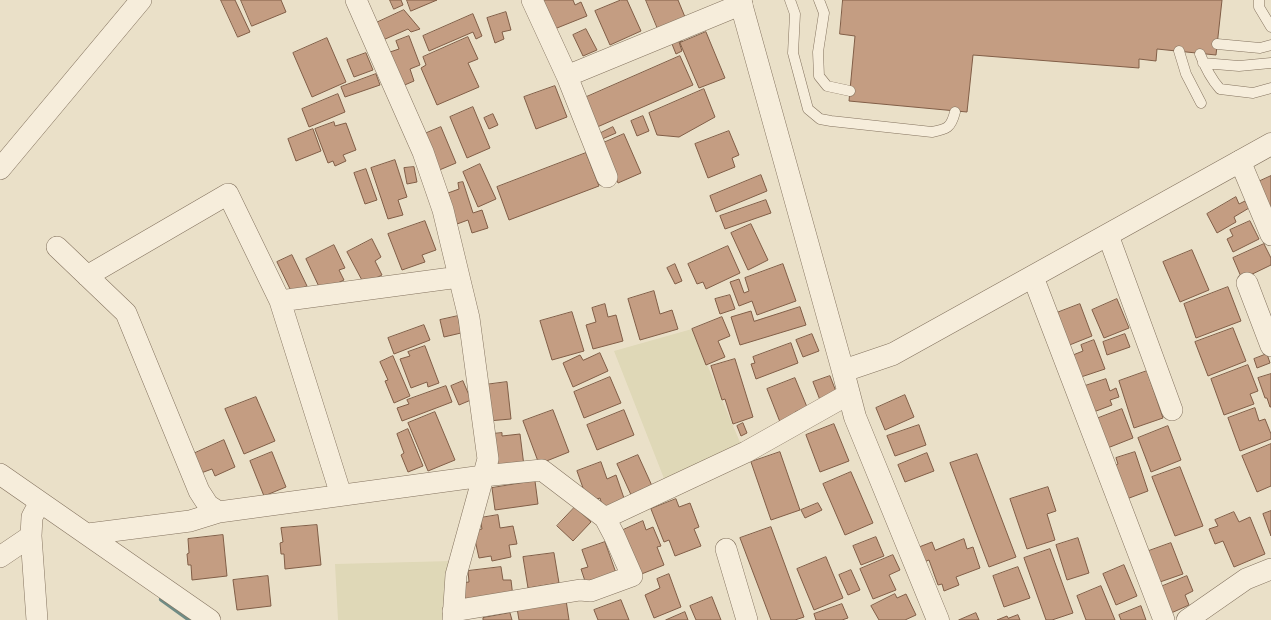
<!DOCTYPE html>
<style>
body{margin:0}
canvas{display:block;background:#eae0c8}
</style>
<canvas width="1271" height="620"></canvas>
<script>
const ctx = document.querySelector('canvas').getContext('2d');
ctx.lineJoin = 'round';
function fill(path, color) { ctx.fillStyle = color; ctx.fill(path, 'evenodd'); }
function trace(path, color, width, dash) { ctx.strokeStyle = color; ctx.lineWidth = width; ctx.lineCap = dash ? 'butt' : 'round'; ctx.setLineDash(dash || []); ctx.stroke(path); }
fill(new Path2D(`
 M692 329 742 447 665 481 614 351Z
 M452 561 448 620H338L335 564Z`), '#dfd8b7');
trace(new Path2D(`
 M162 599 191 620`), '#708c85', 6);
const building = new Path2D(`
 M221 0H235L250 32 238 37Z
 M241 0H281L286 12 252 26Z
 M390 0H401L403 5 394 9Z
 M407 0H437L411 11Z
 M540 0H573L575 5 581 2 587 16 552 30Z
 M621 0H627L641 31 610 45 595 11Z
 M646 0H678L685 17 658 29Z
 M843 0H1222L1216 55 1157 49 1156 61 1139 59V68L973 55 967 112 849 101 855 36 840 34Z
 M404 10 420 29 411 32 408 29 383 40 376 23Z
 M506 12 511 30 502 32 504 39 495 43 487 18Z
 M473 14 482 36 476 39 473 32 429 51 423 36Z
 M586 29 597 50 583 56 573 35Z
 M706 32 725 78 699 88 680 43Z
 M680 35 682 41 679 42 682 51 676 54 670 39Z
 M409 36 420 65 410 69 414 81 400 87 387 53 399 49 396 41Z
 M468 37 478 59 468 63 479 87 437 105 421 68 426 65 423 57Z
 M327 38 346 82 312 97 293 53Z
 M366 53 373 70 354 77 347 60Z
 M680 56 693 85 595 128 582 99Z
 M376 74 380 85 345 97 341 87Z
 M555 86 567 117 536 129 524 97Z
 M704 89 715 117 679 137 657 135 649 113Z
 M338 94 345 112 309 127 302 109Z
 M473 107 490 148 467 158 450 117Z
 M493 114 498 125 489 129 484 118Z
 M643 116 649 131 637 136 631 121Z
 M334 122 335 126 346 123 356 150 343 155 346 161 335 166 333 161 328 163 315 129Z
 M441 127 456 163 437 171 422 135Z
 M613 127 616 133 600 140 597 135Z
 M313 129 321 151 296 161 288 139Z
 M729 131 739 155 732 158 735 167 708 178 695 144Z
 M624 134 641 173 618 183 601 144Z
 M586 153 599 186 509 220 497 187Z
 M395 160 407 197 398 200 403 215 388 219 371 168Z
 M480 164 496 199 478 207 463 172Z
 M414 167 417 182 407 184 404 168Z
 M366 169 377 200 365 204 354 173Z
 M761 175 767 191 716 212 710 196Z
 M1271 176V213L1258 182Z
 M463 182 473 213 482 210 488 228 472 233 468 220 457 224 448 193 459 189 458 183Z
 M1236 197 1239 204 1245 201 1249 208 1234 217 1236 222 1217 233 1207 214Z
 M766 200 771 213 725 229 720 216Z
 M425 221 436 250 422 255 425 262 402 270 388 234Z
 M1250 221 1259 239 1233 252 1227 239 1233 236 1230 230Z
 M751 224 768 260 748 270 731 233Z
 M372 239 381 257 375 261 382 275 364 284 347 252Z
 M1264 244 1271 258V265L1242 279 1233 258Z
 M334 245 345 268 339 270 344 280 321 291 306 259Z
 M728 246 740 273 706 289 703 282 697 284 688 264Z
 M1192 250 1209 290 1180 302 1163 262Z
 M292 255 307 286 292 293 277 262Z
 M675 264 682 281 675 284 667 268Z
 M783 264 796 301 757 315 752 301 739 306 730 282 739 279 744 293 749 291 745 278Z
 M1228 287 1241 321 1196 338 1184 304Z
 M654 291 660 314 672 310 678 329 640 340 628 299Z
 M730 295 735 309 720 314 715 299Z
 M1117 299 1129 328 1104 338 1092 310Z
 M605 304 608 317 616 315 623 341 593 349 586 325 596 322 592 308Z
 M1080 304 1092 336 1067 346 1054 314Z
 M800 307 806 325 740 345 731 317 751 311 754 321Z
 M572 312 584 351 552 360 540 321Z
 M458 316 461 333 444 337 440 320Z
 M722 317 730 336 718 341 725 357 706 365 692 329Z
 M424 325 430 340 394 354 388 338Z
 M1233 328 1246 361 1208 376 1195 342Z
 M812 334 819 351 803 357 796 340Z
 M1125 334 1130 347 1107 355 1103 342Z
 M1094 340 1105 369 1081 377 1073 355 1083 351 1081 345Z
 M791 343 798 363 756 379 751 364 755 363 753 357Z
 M425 346 439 383 428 387 427 382 411 388 400 359 410 356 408 352Z
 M600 353 608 371 573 387 563 363 580 355 583 360Z
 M1267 354 1270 363 1257 368 1254 359Z
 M393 356 410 396 394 403 385 381 388 380 380 362Z
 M735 359 753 417 733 424 725 399 722 400 711 366Z
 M1248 365 1258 391 1250 394 1254 404 1224 415 1211 379Z
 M1147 371 1163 418 1134 428 1119 381Z
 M1271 374V407H1270L1267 398H1265L1258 378Z
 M830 376 837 394 820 400 813 382Z
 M610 377 621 403 584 418 574 392Z
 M795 378 807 407 795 412 796 416 780 422 767 389Z
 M1106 379 1110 391 1116 388 1119 397 1110 400 1112 405 1091 413 1082 387Z
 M463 381 471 400 459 405 451 386Z
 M507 382 511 419 488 421 484 385Z
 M446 386 452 402 402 421 397 408 409 404 407 400Z
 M905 395 914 417 885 430 876 408Z
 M256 397 275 441 244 454 225 409Z
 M1255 408 1259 421 1265 419 1271 434V439L1240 451 1228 418Z
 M1122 409 1133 438 1105 449 1096 419Z
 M553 410 569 452 539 464 523 421Z
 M624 410 634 435 597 450 587 425Z
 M435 412 455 460 428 471 408 423Z
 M743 423 747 433 741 436 737 426Z
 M834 424 849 461 820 472 806 435Z
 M919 425 926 445 895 456 887 436Z
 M1168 426 1181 460 1151 472 1138 438Z
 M408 429 423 466 408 472 401 455 404 453 397 434Z
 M502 433V436L520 434 524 466 496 469 492 434Z
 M224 440 235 467 215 476 212 469 201 473 193 454Z
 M1271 444V486L1257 492 1242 456Z
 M272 452 286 487 264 496 250 461Z
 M780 452 800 510 771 520 751 462Z
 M1135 452 1148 491 1124 500 1112 467 1118 464 1116 458Z
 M927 453 934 471 905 482 898 465Z
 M977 454 1016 557 989 567 950 463Z
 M638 455 653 488 632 497 617 464Z
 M601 462 607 479 616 475 626 504 604 512 600 498 588 502 577 471Z
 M1180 467 1203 526 1175 536 1152 477Z
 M851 472 873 523 845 535 823 484Z
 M535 481 538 504 495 510 492 488Z
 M1048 487 1056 511 1047 514 1055 540 1027 549 1010 499Z
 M676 499 679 507 690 503 699 527 694 529 701 546 675 556 669 540 664 542 651 509Z
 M818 503 822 510 805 518 801 510Z
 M575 507 591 522 573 541 557 526Z
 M1271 511V536L1263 514Z
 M1234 512 1239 522 1250 517 1265 554 1234 567 1223 541 1215 544 1209 529 1218 526 1215 520Z
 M498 515 500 528 513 526 517 544 509 545 511 557 492 561 491 556 479 558 473 531 482 529 480 518Z
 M643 521 646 530 653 527 661 546 657 547 664 565 639 575 621 531Z
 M317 525 321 565 285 569 284 554H281L280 543 283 542 281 528Z
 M771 527 804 617 795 620H771L740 538Z
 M223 535 227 576 192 580 191 565H188L187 554 189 553 188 539Z
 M876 537 884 556 861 565 853 546Z
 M1078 538 1089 573 1067 580 1056 545Z
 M964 539 967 549 973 547 980 568 956 577 959 585 944 591 942 584 938 585 929 560 924 562 919 547 932 542 935 550Z
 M605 542 616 573 586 584 581 569 588 567 582 550Z
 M1171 543 1183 574 1157 583 1146 552Z
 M1050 549 1073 613 1052 620H1046L1024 558Z
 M554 553 559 583 528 588 523 557Z
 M893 555 900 570 889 575 896 590 873 599 860 569Z
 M826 557 843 598 814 610 797 569Z
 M1124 565 1137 596 1116 605 1103 574Z
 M501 567 503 580H511L513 597 462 602 460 583 469 582 468 571Z
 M1018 567 1030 598 1004 607 993 576Z
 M851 570 860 590 848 595 839 575Z
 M669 574 681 607 654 618 645 595 660 588 657 579Z
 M268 576 271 606 237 610 233 580Z
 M1187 576 1193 591 1185 595 1189 605 1169 614 1158 588Z
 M1101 586 1115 620H1086L1077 596Z
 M895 594 897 598 906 594 916 615 905 620H879L871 606Z
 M712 597 721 620H696L690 606Z
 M566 600 569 620H519L517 608Z
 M621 600 629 620H598L594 610Z
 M842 604 848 618 842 620H816L814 614Z
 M1141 606 1146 620H1121L1119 615Z
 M685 612 688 620H666Z
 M510 613 512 620H483V618Z
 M976 613 979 620H959Z
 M1018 615 1020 620H997L1007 616 1008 618Z`);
fill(building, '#c49d82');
trace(building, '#815e47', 1);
const service = new Path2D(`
 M790 0 795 14 793 53 808 109 820 119 831 121 932 132C947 129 951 128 955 112
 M819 0 824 13 818 52 819 76 827 86 850 91
 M1259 0V7L1271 27
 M1217 44 1260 48 1271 45
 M1179 51 1186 74 1201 103
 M1200 54C1205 67 1211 79 1220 89L1253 93 1271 88
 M1203 63 1239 66 1271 63`);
const minor = new Path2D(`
 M356 0 423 152 443 210 469 318 488 459 456 575 453 620
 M532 0 567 76 742 4
 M567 76 607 177
 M1240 161 1271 235
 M0 169 141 0
 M1108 235 1172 410
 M57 247 126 313 199 491 208 505 219 512 483 476 542 470 605 518 746 452 849 394
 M87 276 228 194 280 301 341 495
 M1033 277 1164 620
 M1247 283 1271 346
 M280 301 459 277
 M0 474 210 620
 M88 534 190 521 219 512
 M726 549 747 620
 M0 557 31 536
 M453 611 580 590 591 591 632 576 614 535 605 518
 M37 620 31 536 32 517 40 502
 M1187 620 1246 579 1271 569`);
const tertiary = new Path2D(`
 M740 0 843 371 893 354 1271 144
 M843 371 855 417 938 620`);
trace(service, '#84735f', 11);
trace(minor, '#84735f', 22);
trace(tertiary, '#84735f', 23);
trace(service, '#f6eddb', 10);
trace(minor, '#f6eddb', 21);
trace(tertiary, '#f6eddb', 22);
</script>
